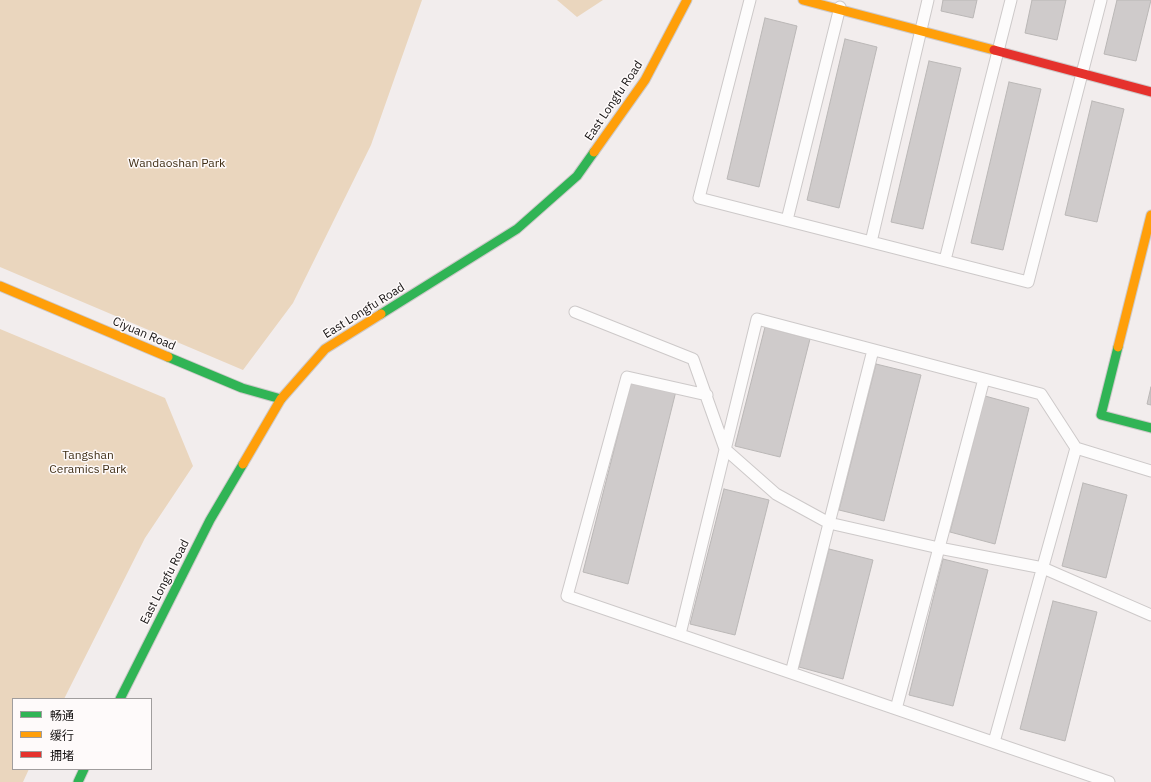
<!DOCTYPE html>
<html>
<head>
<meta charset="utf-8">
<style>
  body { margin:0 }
  #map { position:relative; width:1151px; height:782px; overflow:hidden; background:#f2eded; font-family:"IBM Plex Sans","Noto Sans SC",sans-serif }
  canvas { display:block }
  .legend { position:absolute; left:12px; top:698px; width:140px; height:72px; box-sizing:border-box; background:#fefafa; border:1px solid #a09d9d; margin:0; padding:5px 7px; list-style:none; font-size:12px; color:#141111 }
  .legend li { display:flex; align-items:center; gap:8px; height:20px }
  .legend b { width:20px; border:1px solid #a09d9d }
</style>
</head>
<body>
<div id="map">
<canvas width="1151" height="782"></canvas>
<ul class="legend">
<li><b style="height:5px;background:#30b455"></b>畅通</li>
<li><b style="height:5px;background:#ff9f0a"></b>缓行</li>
<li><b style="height:5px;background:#e5322d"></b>拥堵</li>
</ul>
</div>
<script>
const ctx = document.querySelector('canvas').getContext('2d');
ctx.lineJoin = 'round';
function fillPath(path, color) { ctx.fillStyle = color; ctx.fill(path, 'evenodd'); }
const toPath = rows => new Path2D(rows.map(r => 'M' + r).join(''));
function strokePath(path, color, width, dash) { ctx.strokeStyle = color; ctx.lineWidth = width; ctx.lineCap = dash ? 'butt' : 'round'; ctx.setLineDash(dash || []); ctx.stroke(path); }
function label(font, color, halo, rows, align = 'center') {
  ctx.font = font + ' "IBM Plex Sans",sans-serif'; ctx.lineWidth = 3; ctx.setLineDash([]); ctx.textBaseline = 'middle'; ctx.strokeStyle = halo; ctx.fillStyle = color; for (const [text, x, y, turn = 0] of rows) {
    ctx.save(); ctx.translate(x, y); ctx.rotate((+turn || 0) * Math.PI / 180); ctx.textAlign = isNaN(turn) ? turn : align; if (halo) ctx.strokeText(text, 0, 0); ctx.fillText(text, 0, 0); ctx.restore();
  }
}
fillPath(toPath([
  [0,0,422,0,371,145,293,303,243,370,0,267],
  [557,0,603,0,577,17],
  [0,329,165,398,193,466,145,538,64,699,13,699,13,769,29,769,23,782,0,782]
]), '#ead6be');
const building = toPath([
  [943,0,977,0,973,18,941,11,943,0],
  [1032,0,1066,0,1057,40,1025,33,1032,0],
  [1117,0,1151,0,1136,61,1104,54,1117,0],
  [765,18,797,26,759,187,727,179,765,18],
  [845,39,877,47,839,208,807,200,845,39],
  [929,61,961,68,923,229,891,222,929,61],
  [1009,82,1041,89,1003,250,971,243,1009,82],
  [1092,101,1124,109,1097,222,1065,215,1092,101],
  [765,327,810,339,780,457,735,446,765,327],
  [876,364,921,375,884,521,839,510,876,364],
  [633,375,677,387,628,584,583,572,633,375],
  [1151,387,1151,405,1147,404,1151,387],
  [985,396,1029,408,995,544,950,532,985,396],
  [1083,483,1127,495,1106,578,1062,566,1083,483],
  [724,489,769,500,735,635,690,624,724,489],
  [829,549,873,560,843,679,799,667,829,549],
  [943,559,988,570,953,706,909,695,943,559],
  [1053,601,1097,612,1065,741,1020,729,1053,601]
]);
fillPath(building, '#cfcbcb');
strokePath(building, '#bab7b6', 1);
const lane = toPath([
  [750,0,699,198,1028,282,1101,0],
  [787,220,840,7],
  [871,242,928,0],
  [945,260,1011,0],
  [575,312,693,359,725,449,776,494,829,523,939,548,1043,568,1151,615],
  [707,395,627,377,567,596,1109,782],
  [680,634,757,319,1041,394,1076,448,1151,471],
  [791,673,873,350],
  [896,709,984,379],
  [994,742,1076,448]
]);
const fast = toPath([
  [381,314,517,229,577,176,594,152],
  [1118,347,1101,415,1151,428],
  [168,357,242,388,281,399],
  [120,699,210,520,243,464],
  [78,782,84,769]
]);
const slow = toPath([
  [803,0,994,50],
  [594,152,645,80,687,0],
  [0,286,168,357],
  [1118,347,1151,215],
  [243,464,281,399,325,349,381,314]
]);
const jam = toPath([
  [994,50,1151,92]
]);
strokePath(lane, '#cdc9c9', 13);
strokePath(fast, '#cdc9c9', 11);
strokePath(slow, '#cdc9c9', 11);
strokePath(jam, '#cdc9c9', 11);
strokePath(lane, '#fdfcfc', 11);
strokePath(fast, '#30b455', 9);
strokePath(slow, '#ff9f0a', 9);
strokePath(jam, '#e5322d', 9);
label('12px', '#141111', '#fefafa', [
  ["East Longfu Road",614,101,-56],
  ["East Longfu Road",364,311,-32],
  ["Ciyuan Road",144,334,23],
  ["East Longfu Road",165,582,-63]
]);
label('12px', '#3f2e15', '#fefafa', [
  ["Wandaoshan Park",177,164],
  ["Tangshan",88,456],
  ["Ceramics Park",88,470]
]);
</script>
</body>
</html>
